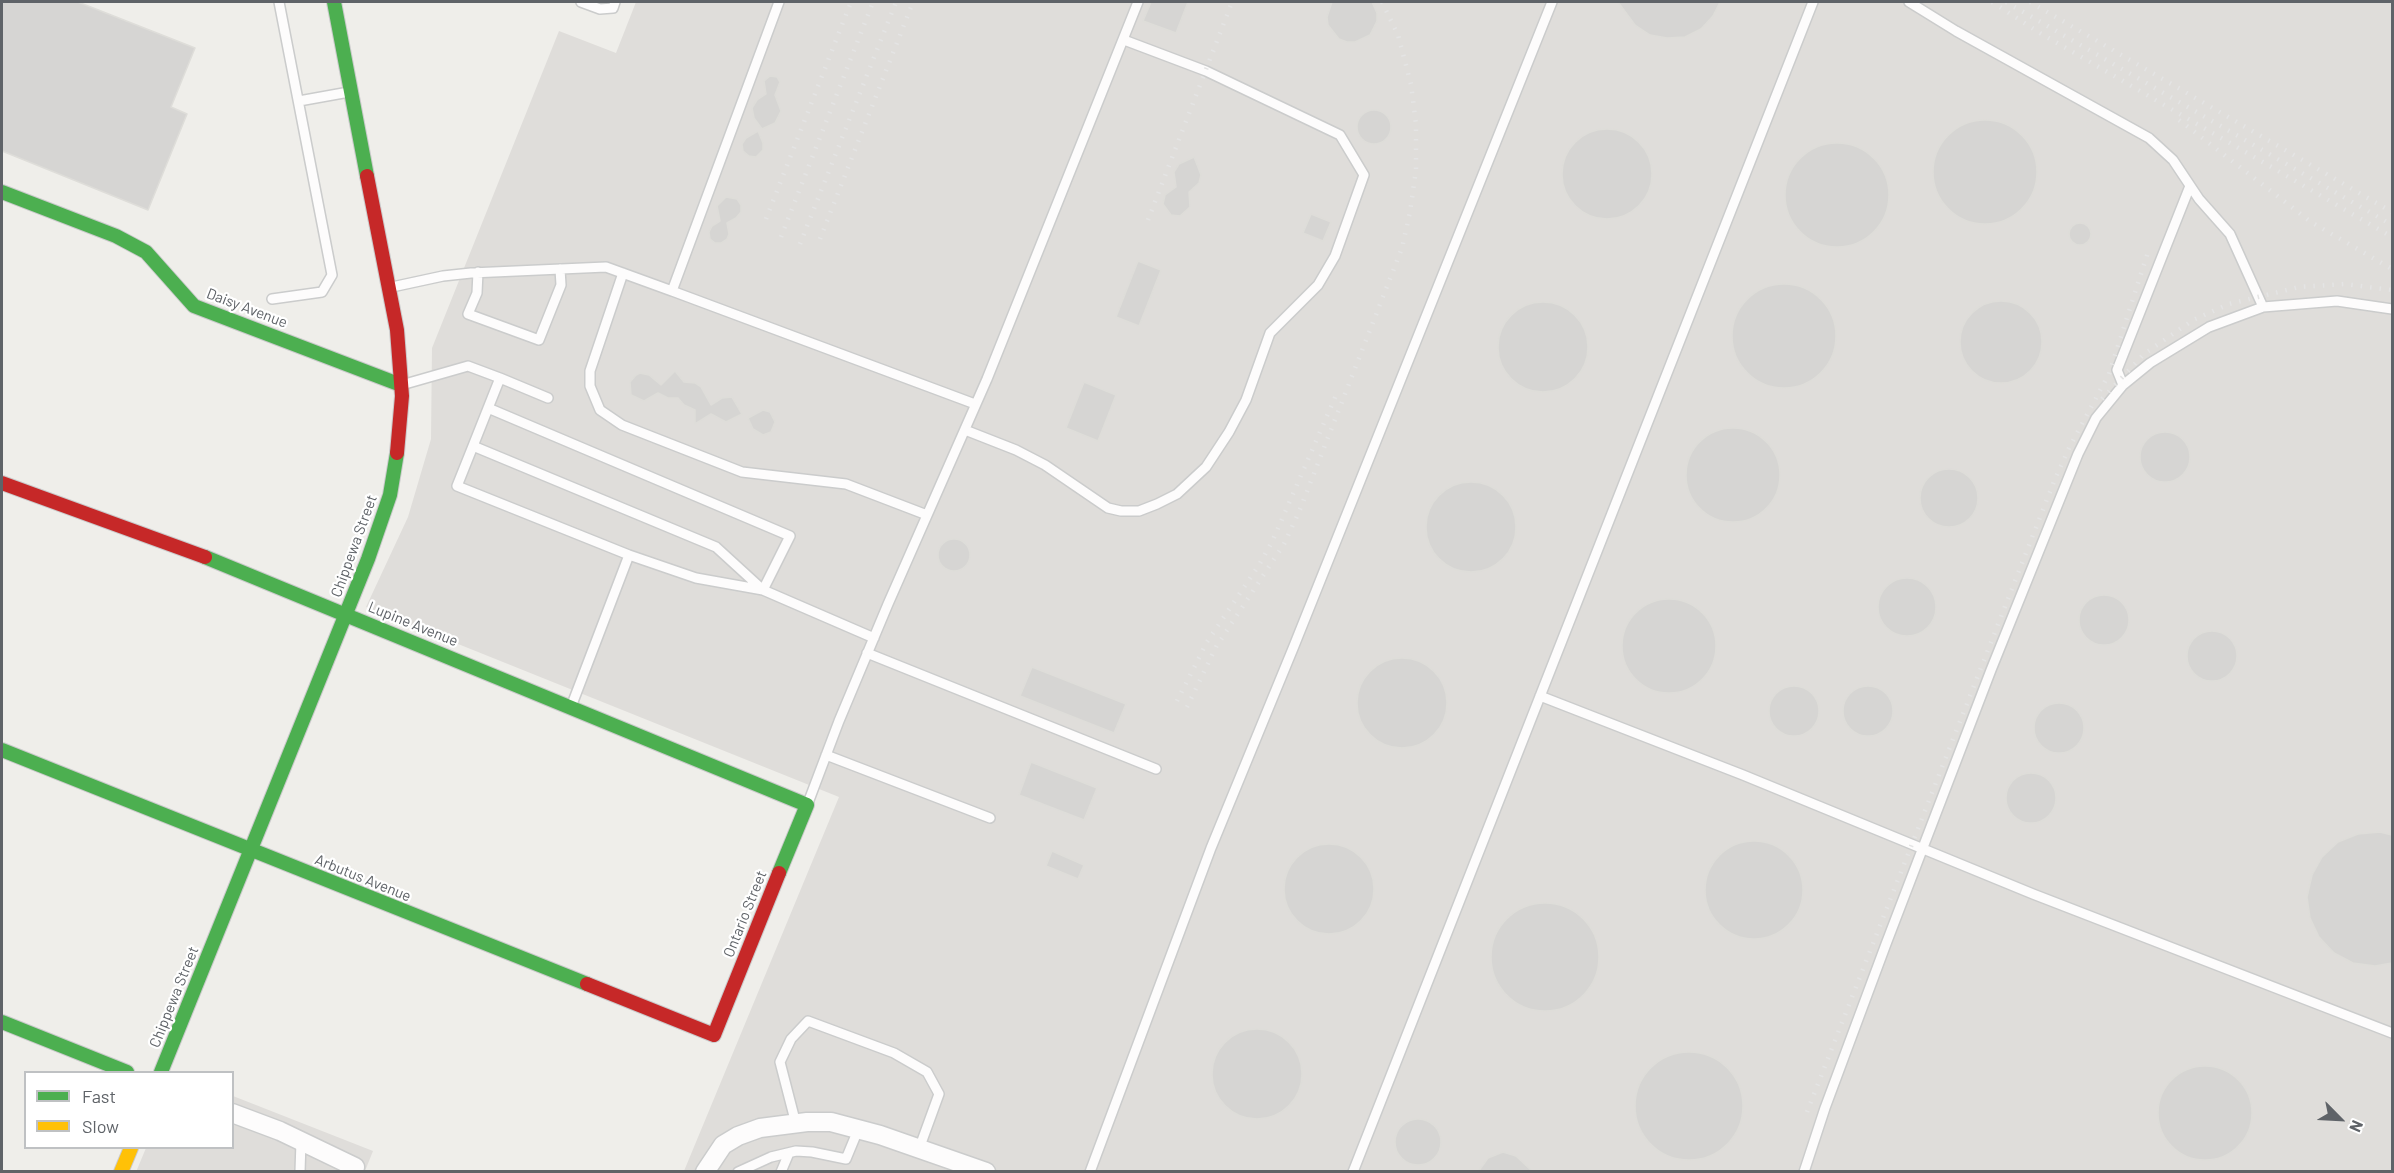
<!DOCTYPE html>
<html>
<head>
<meta charset="utf-8">
<style>
  body { margin:0 }
  #map { position:relative; width:2394px; height:1173px; overflow:hidden; background:#efeeea; font-family:Barlow,sans-serif }
  canvas { display:block }
  .frame { position:absolute; inset:0; border:3px solid #5f6368; pointer-events:none }
  .legend { position:absolute; left:24px; top:1071px; width:210px; height:78px; box-sizing:border-box; background:#fff; border:2px solid #bfc1c3; margin:0; padding:8px 10px; list-style:none; font-size:18px; color:#5f6368 }
  .legend li { display:flex; align-items:center; gap:12px; height:30px }
  .legend b { width:30px; border:2px solid #bfc1c3 }
  .north { position:absolute; left:2310px; top:1089px; width:60px; height:60px; -webkit-text-stroke:4px #fff; paint-order:stroke; rotate:114deg; font-size:16px; font-weight:700; line-height:24px; text-align:center; color:#5f6368 }
  .north::after { content:''; display:block; margin:auto; width:21px; height:27px; background:#5f6368; clip-path:polygon(50% 0,100% 100%,50% 72%,0 100%) }
</style>
</head>
<body>
<div id="map">
<canvas width="2394" height="1173"></canvas>
<div class="frame"></div>
<ul class="legend">
<li><b style="height:8px;background:#4caf50"></b>Fast</li>
<li><b style="height:8px;background:#ffc107"></b>Slow</li>
</ul>
<div class="north">N</div>
</div>
<script>
const ctx = document.querySelector('canvas').getContext('2d');
ctx.lineJoin = 'round';
function fillPath(path, color) { ctx.fillStyle = color; ctx.fill(path, 'evenodd'); }
const toPath = rows => new Path2D(rows.map(r => 'M' + r).join(''));
function strokePath(path, color, width, dash) { ctx.strokeStyle = color; ctx.lineWidth = width; ctx.lineCap = dash ? 'butt' : 'round'; ctx.setLineDash(dash || []); ctx.stroke(path); }
function label(font, color, halo, rows, align = 'center') {
  ctx.font = font + ' Barlow,sans-serif'; ctx.lineWidth = 4.5; ctx.setLineDash([]); ctx.textBaseline = 'middle'; ctx.strokeStyle = halo; ctx.fillStyle = color; for (const [text, x, y, turn = 0] of rows) {
    ctx.save(); ctx.translate(x, y); ctx.rotate((+turn || 0) * Math.PI / 180); ctx.textAlign = isNaN(turn) ? turn : align; if (halo) ctx.strokeText(text, 0, 0); ctx.fillText(text, 0, 0); ctx.restore();
  }
}
fillPath(toPath([
  [636,2,2392,2,2392,1171,684,1171,839,797,366,607,408,517,431,439,432,348,559,31,616,53],
  [233,1096,373,1151,365,1171,136,1172,146,1148,232,1148]
]), '#dfddda');
const building = toPath([
  [2,2,78,2,195,48,171,107,187,114,148,210,2,151,2,2],
  [1151,2,1188,2,1176,33,1143,21,1151,2],
  [1332,2,1372,2,1377,13,1377,21,1370,35,1355,42,1347,42,1339,39,1328,25,1327,17,1332,2],
  [1618,2,1720,2,1713,16,1701,29,1685,37,1667,38,1650,35,1635,25,1618,2],
  [770,76,777,77,780,82,775,95,781,111,775,123,762,129,754,118,752,108,757,100,766,94,764,81,770,76],
  '1357 127a17 17 0 1 1 34 0a17 17 0 1 1-34 0Z',
  '1933 172a52 52 0 1 1 104 0a52 52 0 1 1-104 0Z',
  '1562 174a45 45 0 1 1 90 0a45 45 0 1 1-90 0Z',
  [758,131,763,143,763,150,756,157,749,156,743,151,742,144,746,138,758,131],
  '1785 195a52 52 0 1 1 104 0a52 52 0 1 1-104 0Z',
  [1194,157,1201,175,1199,183,1189,192,1190,207,1180,216,1171,215,1163,204,1165,195,1176,187,1174,172,1179,164,1194,157],
  [726,197,737,199,741,205,741,212,736,218,727,223,729,234,727,239,721,243,715,243,710,239,709,232,712,226,720,221,717,206,726,197],
  [1311,214,1331,222,1323,241,1303,233,1311,214],
  '2069 234a11 11 0 1 1 22 0a11 11 0 1 1-22 0Z',
  [1138,261,1161,270,1139,326,1116,317,1138,261],
  '1732 336a52 52 0 1 1 104 0a52 52 0 1 1-104 0Z',
  '1960 342a41 41 0 1 1 82 0a41 41 0 1 1-82 0Z',
  '1498 347a45 45 0 1 1 90 0a45 45 0 1 1-90 0Z',
  [675,371,684,382,695,383,701,387,711,405,722,398,732,397,742,414,726,422,711,414,695,424,695,410,684,405,678,398,668,398,658,393,644,401,631,395,630,382,636,375,640,373,649,375,661,385,675,371],
  [1084,382,1116,395,1098,441,1066,428,1084,382],
  [763,410,770,412,775,422,771,432,763,435,753,429,748,418,763,410],
  '1686 475a47 47 0 1 1 94 0a47 47 0 1 1-94 0Z',
  '2140 457a25 25 0 1 1 50 0a25 25 0 1 1-50 0Z',
  '1920 498a29 29 0 1 1 58 0a29 29 0 1 1-58 0Z',
  '1426 527a45 45 0 1 1 90 0a45 45 0 1 1-90 0Z',
  '938 555a16 16 0 1 1 32 0a16 16 0 1 1-32 0Z',
  '1878 607a29 29 0 1 1 58 0a29 29 0 1 1-58 0Z',
  '2079 620a25 25 0 1 1 50 0a25 25 0 1 1-50 0Z',
  '1622 646a47 47 0 1 1 94 0a47 47 0 1 1-94 0Z',
  '2187 656a25 25 0 1 1 50 0a25 25 0 1 1-50 0Z',
  '1357 703a45 45 0 1 1 90 0a45 45 0 1 1-90 0Z',
  [1032,667,1126,704,1114,733,1020,696,1032,667],
  '1843 711a25 25 0 1 1 50 0a25 25 0 1 1-50 0Z',
  '1769 711a25 25 0 1 1 50 0a25 25 0 1 1-50 0Z',
  '2034 728a25 25 0 1 1 50 0a25 25 0 1 1-50 0Z',
  [1031,762,1097,788,1084,820,1019,795,1031,762],
  '2006 798a25 25 0 1 1 50 0a25 25 0 1 1-50 0Z',
  [2380,832,2392,835,2392,963,2375,966,2353,963,2334,953,2319,937,2310,918,2307,897,2312,875,2322,857,2338,842,2358,834,2380,832],
  '1705 890a49 49 0 1 1 98 0a49 49 0 1 1-98 0Z',
  '1284 889a45 45 0 1 1 90 0a45 45 0 1 1-90 0Z',
  [1052,851,1084,865,1078,879,1046,866,1052,851],
  '1491 957a54 54 0 1 1 108 0a54 54 0 1 1-108 0Z',
  '1212 1074a45 45 0 1 1 90 0a45 45 0 1 1-90 0Z',
  '1635 1106a54 54 0 1 1 108 0a54 54 0 1 1-108 0Z',
  '2158 1113a47 47 0 1 1 94 0a47 47 0 1 1-94 0Z',
  '1395 1142a23 23 0 1 1 46 0a23 23 0 1 1-46 0Z',
  [1503,1152,1516,1156,1533,1172,1478,1172,1488,1158,1503,1152]
]);
fillPath(building, '#d6d5d3');
strokePath(building, '#deddd9', 1.5);
const lane = toPath([
  [581,2,600,9,613,8,615,2],
  [779,2,672,291,975,404],
  [1909,2,1956,31,2149,138,2173,160,2199,199,2230,234,2263,307],
  [299,101,349,92],
  [478,272,477,293,468,314,539,340,561,285,560,269],
  [623,273,590,371,590,386,600,410,622,425,742,472,846,484,927,515],
  [392,287,443,276,471,273,606,267,672,291],
  [272,299,322,292,332,275,279,2],
  [405,384,468,366,500,378],
  [2123,385,2150,363,2209,327,2263,307,2337,301,2392,309],
  [488,408,790,536,763,590],
  [965,430,1016,450,1045,465,1108,508,1121,511,1139,511,1157,504,1177,494,1206,467,1229,432,1246,400,1270,333,1318,285,1335,256,1364,175,1340,135,1206,71,1124,40],
  [473,446,500,378,548,398],
  [763,590,716,547,473,446,457,486,629,555,696,578,763,590,874,638],
  [867,653,1156,769],
  [1540,696,1743,775,2033,894,2392,1033],
  [571,707,629,555],
  [826,755,990,818],
  [808,803,839,721,888,604,987,379,1138,2],
  [796,1124,780,1062,791,1039,808,1021,894,1053,927,1072,939,1094,919,1149],
  [300,1172,301,1141],
  [738,1172,771,1157,796,1151,812,1152,846,1159,858,1130],
  [781,1172,789,1153],
  [1090,1172,1211,848,1294,646,1552,2],
  [1353,1172,1813,2],
  [1804,1172,1825,1108,1886,944,1991,670,2078,454,2096,418,2123,385,2117,370,2190,186]
]);
const street = toPath([
  [232,1113,280,1131,355,1167],
  [705,1172,723,1145,738,1136,760,1128,807,1122,831,1122,880,1135,986,1172]
]);
const fast = toPath([
  [334,2,367,176],
  [2,192,116,236,146,252,194,306,401,385],
  [205,557,807,805,779,873],
  [2,750,587,984],
  [2,1022,127,1072],
  [161,1072,368,559,390,495,397,453]
]);
const slow = toPath([
  [121,1172,131,1148]
]);
const jam = toPath([
  [367,176,397,330,402,396,397,453],
  [2,483,205,557],
  [587,984,714,1035,779,873]
]);
strokePath(lane, '#cbcccc', 12);
strokePath(street, '#cbcccc', 21);
strokePath(fast, '#cacacb', 16);
strokePath(slow, '#cacacb', 16);
strokePath(jam, '#cacacb', 16);
strokePath(lane, '#fdfcfc', 9);
strokePath(street, '#fdfcfc', 18);
strokePath(fast, '#4caf50', 14);
strokePath(slow, '#ffc107', 14);
strokePath(jam, '#c62828', 14);
strokePath(toPath([
  [1992,2,2040,33,2392,237],
  [2006,2,2392,225],
  [2030,2,2392,212],
  [2179,120,2311,222,2392,269],
  [766,219,851,2],
  [1148,220,1232,2],
  [781,237,873,2],
  [820,239,913,2],
  [800,244,896,2],
  [2102,399,2144,354,2193,320,2229,304,2299,287,2344,284,2392,290],
  [1177,701,1207,642,1259,565,1272,542,1337,393],
  [1187,707,1216,647,1284,544,1299,512,1402,248,1410,212,1416,170,1416,124,1411,84,1398,35,1382,2],
  [1807,1112,2055,479,2070,446,2109,374,2148,252]
]), '#e4e4e4', 4.5, [1.5, 8]);
label('15px', '#5f6368', '#fff', [
  ["Daisy Avenue",247,308,21],
  ["Chippewa Street",354,546,-70],
  ["Lupine Avenue",413,624,22],
  ["Arbutus Avenue",363,878,22],
  ["Ontario Street",745,914,-68],
  ["Chippewa Street",174,997,-68]
]);
</script>
</body>
</html>
